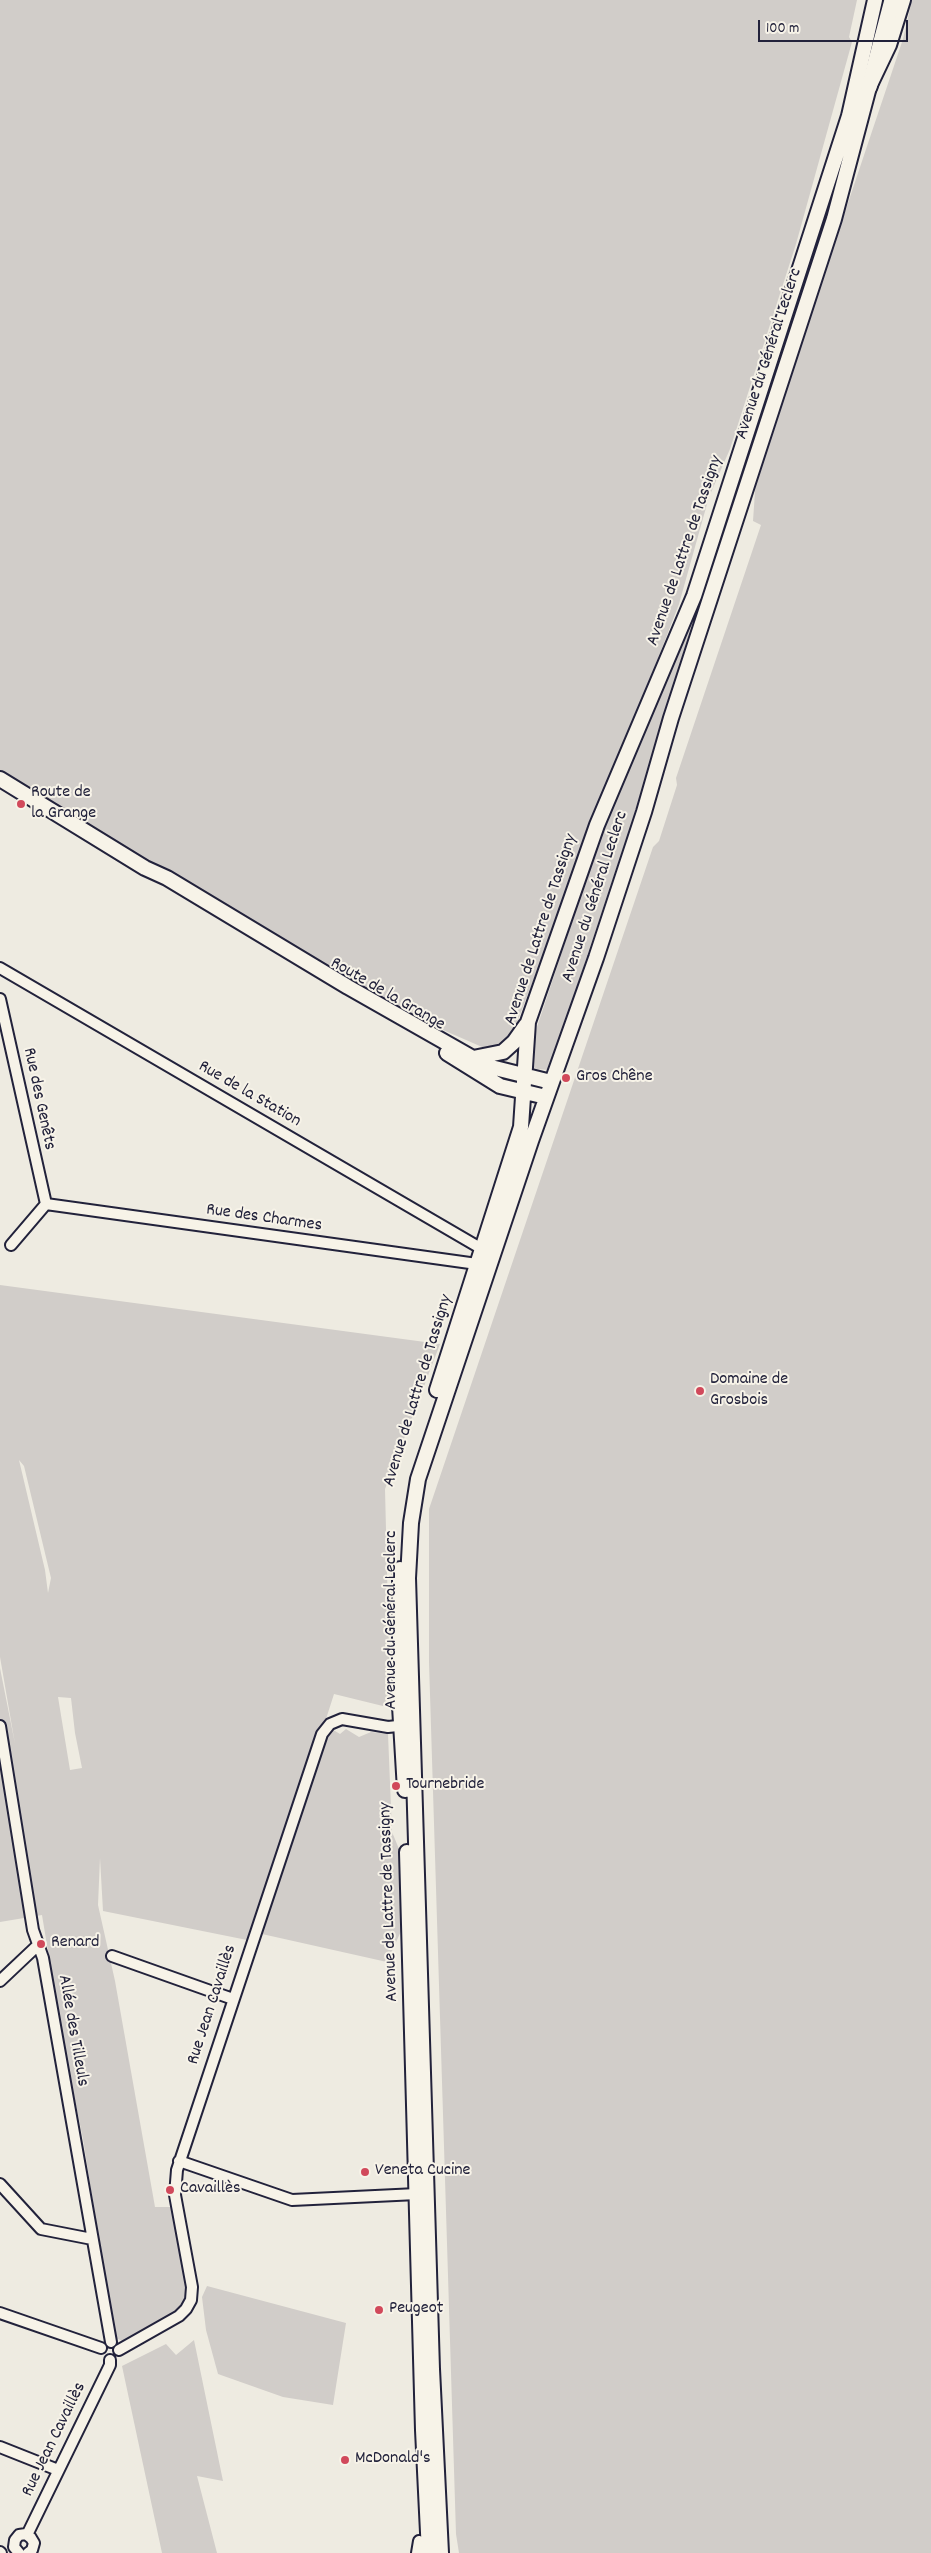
<!DOCTYPE html>
<html>
<head>
<meta charset="utf-8">
<style>
  body { margin:0 }
  #map { position:relative; width:931px; height:2553px; overflow:hidden; background:#eeebe1; font-family:Dekko,sans-serif }
  canvas { display:block }
  .scale { position:absolute; left:758px; top:20px; width:150px; height:22px; box-sizing:border-box; border:2px solid #22223b; border-top:0; padding-left:6px; font-size:15px; line-height:18px; white-space:nowrap; color:#22223b; -webkit-text-stroke:4px #f7f3e8; paint-order:stroke }
</style>
</head>
<body>
<div id="map">
<canvas width="931" height="2553"></canvas>
<div class="scale">100 m</div>
</div>
<script>
const ctx = document.querySelector('canvas').getContext('2d');
ctx.lineJoin = 'round';
function fillPath(path, color) { ctx.fillStyle = color; ctx.fill(path, 'evenodd'); }
const toPath = rows => new Path2D(rows.map(r => 'M' + r).join(''));
function strokePath(path, color, width, dash) { ctx.strokeStyle = color; ctx.lineWidth = width; ctx.lineCap = dash ? 'butt' : 'round'; ctx.setLineDash(dash || []); ctx.stroke(path); }
function label(font, color, halo, rows, align = 'center') {
  ctx.font = font + ' Dekko,sans-serif'; ctx.lineWidth = 4; ctx.setLineDash([]); ctx.textBaseline = 'middle'; ctx.strokeStyle = halo; ctx.fillStyle = color; for (const [text, x, y, turn = 0] of rows) {
    ctx.save(); ctx.translate(x, y); ctx.rotate((+turn || 0) * Math.PI / 180); ctx.textAlign = isNaN(turn) ? turn : align; if (halo) ctx.strokeText(text, 0, 0); ctx.fillText(text, 0, 0); ctx.restore();
  }
}
fillPath(toPath([
  [0,0,857,0,849,37,852,42,796,244,730,449,709,497,679,604,516,1025,503,1045,489,1050,411,1016,0,776],
  [912,0,931,0,931,2553,459,2553,456,2534,429,1662,429,1509,653,847,659,841,677,785,676,778,761,525,753,521,756,477,903,39],
  [707,580,711,585,549,1070,537,1069,531,1066,533,1039,610,808,637,752],
  [0,1285,440,1344,385,1489,390,1693,387,1707,334,1694,326,1719,330,1728,340,1734,346,1729,359,1737,371,1732,388,1734,392,1832,399,1849,402,1929,387,1962,262,1934,252,1941,103,1911,100,1858,98,1905,115,1981,155,2207,172,2207,187,2277,187,2294,184,2306,174,2314,124,2342,116,2338,108,2299,83,2139,64,2048,42,1915,0,1922,0,1668,15,1744,0,1657],
  [19,1460,24,1466,51,1578,48,1593,45,1570],
  [58,1697,71,1698,75,1733,82,1768,70,1770],
  [207,2286,346,2323,333,2405,283,2397,218,2374,206,2330,202,2297],
  [194,2340,223,2481,197,2476,217,2553,162,2553,122,2366,166,2344,176,2355]
]), '#d1cdc9');
const minor = toPath([
  [0,968,482,1249],
  [0,999,46,1204],
  [46,1204,477,1264],
  [11,1245,46,1204],
  [0,1726,33,1930,43,1958,111,2342],
  [112,1956,233,1999],
  [0,1981,37,1946],
  [179,2161,292,2200,417,2194],
  [0,2184,41,2229,92,2239],
  [0,2313,101,2348],
  [119,2350,179,2316,186,2309,191,2300,192,2287,175,2195,177,2170,322,1734,330,1724,342,1719,388,1727,407,1725],
  [0,2447,58,2470],
  [27,2535,110,2365,110,2360],
  [0,2552,1,2553],
  [19,2553,14,2547,15,2540,19,2535,26,2534,31,2538,34,2543,32,2550,28,2553],
  [417,2553,419,2541]
]);
const major = toPath([
  [0,779,145,868,167,878,348,987,487,1066,551,1082],
  [447,1053,500,1086,546,1097],
  [473,1058,503,1052,514,1042,526,1025],
  [437,1390,521,1127,528,1022,597,825,694,596,849,116,875,0],
  [400,1569,400,1706,405,1790],
  [407,1852,423,2430,429,2553],
  [441,2553,432,2369,408,1578,411,1523,418,1479,531,1141,596,958,644,812,671,718,834,219,869,87,889,45,903,0]
]);
const highway = toPath([
  [869,87,892,0]
]);
strokePath(minor, '#22223b', 14);
strokePath(major, '#22223b', 18);
strokePath(highway, '#22223b', 19);
strokePath(minor, '#f7f3e8', 10);
strokePath(major, '#f7f3e8', 14);
strokePath(highway, '#f7f3e8', 15);
for (const [x, y, r, color] of [
  [21,804,5,"#d1495b"],
  [566,1078,5,"#d1495b"],
  [700,1391,5,"#d1495b"],
  [396,1786,5,"#d1495b"],
  [41,1944,5,"#d1495b"],
  [365,2172,5,"#d1495b"],
  [170,2190,5,"#d1495b"],
  [379,2310,5,"#d1495b"],
  [345,2460,5,"#d1495b"]
]) { const dot = new Path2D(); dot.arc(x, y, r, 0, 2 * Math.PI); ctx.fillStyle = color; ctx.fill(dot); strokePath(dot, '#f7f3e8', 2); }
label('18px', '#22223b', '#f7f3e8', [
  ["Avenue du Général Leclerc",770,354,-72],
  ["Avenue de Lattre de Tassigny",686,551,-71],
  ["Avenue du Général Leclerc",596,897,-72],
  ["Avenue de Lattre de Tassigny",542,930,-72],
  ["Route de la Grange",387,995,30],
  ["Rue de la Station",249,1095,30],
  ["Rue des Genêts",38,1099,78],
  ["Rue des Charmes",264,1219,8],
  ["Avenue de Lattre de Tassigny",419,1391,-73],
  ["Avenue du Général Leclerc",393,1620,-90],
  ["Avenue de Lattre de Tassigny",390,1902,-92],
  ["Rue Jean Cavaillès",213,2005,-72],
  ["Allée des Tilleuls",72,2031,80],
  ["Rue Jean Cavaillès",55,2440,-64]
]);
label('18px', '#22223b', '#f7f3e8', [
  ["Route de",31,794],
  ["la Grange",31,815],
  ["Gros Chêne",576,1078],
  ["Domaine de",710,1381],
  ["Grosbois",710,1402],
  ["Tournebride",406,1786],
  ["Renard",51,1944],
  ["Veneta Cucine",375,2172],
  ["Cavaillès",180,2190],
  ["Peugeot",389,2310],
  ["McDonald's",355,2460]
], 'left');
</script>
</body>
</html>
